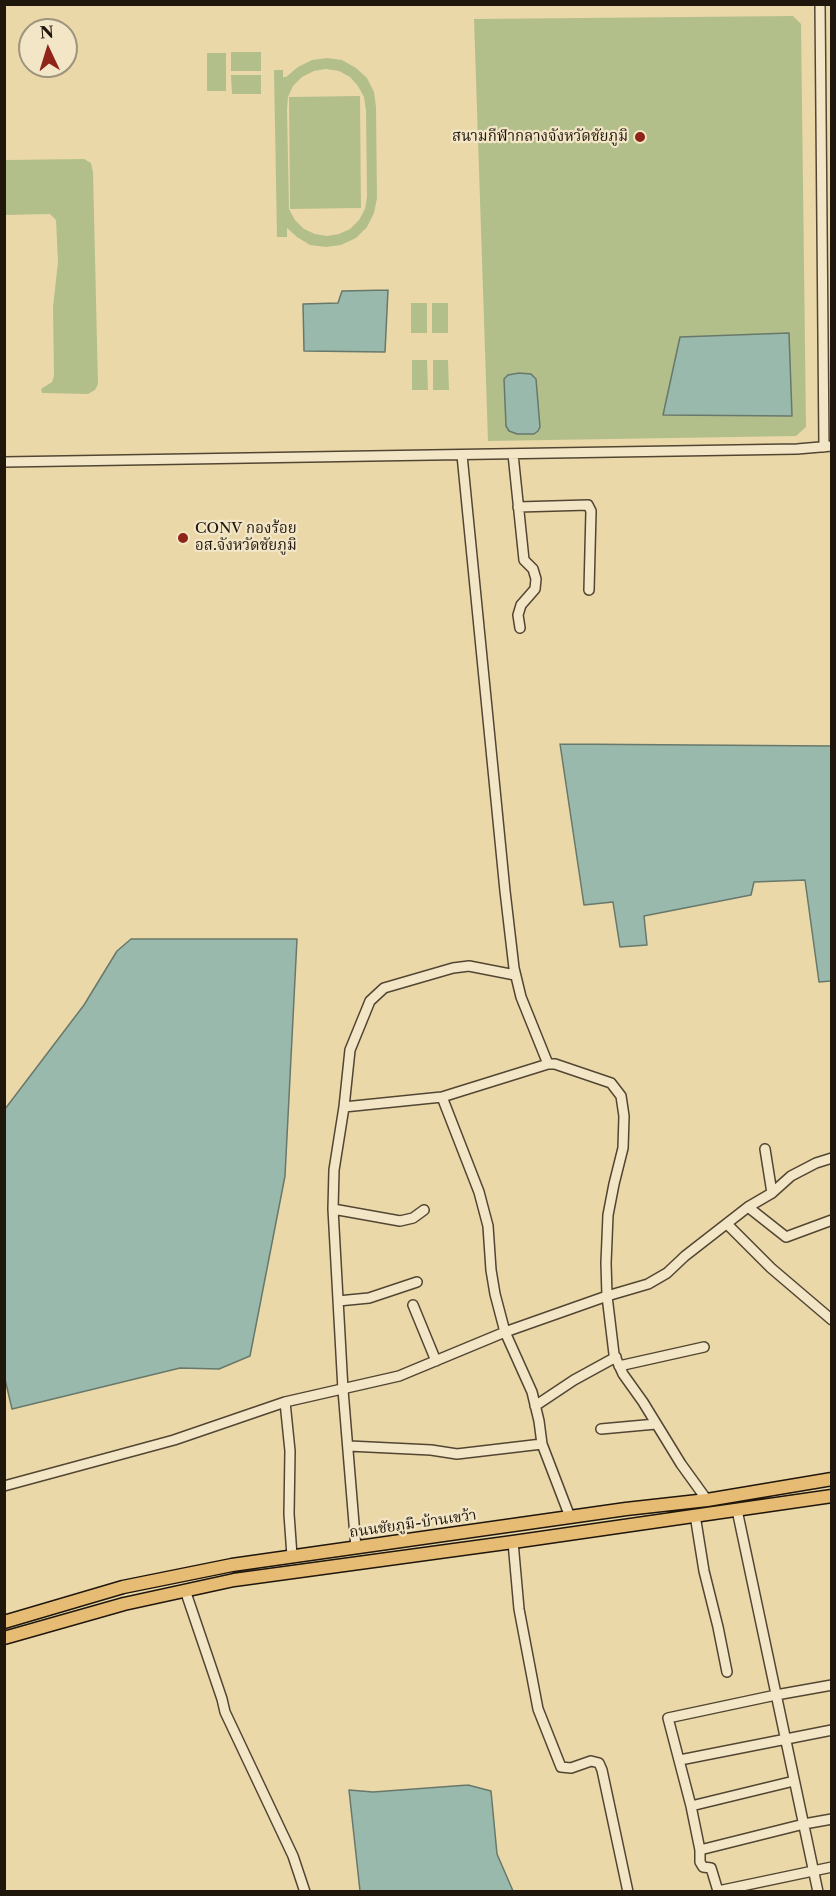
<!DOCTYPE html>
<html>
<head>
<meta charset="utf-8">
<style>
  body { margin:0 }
  #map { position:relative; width:836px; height:1896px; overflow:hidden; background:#ebd8a9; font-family:"Libre Caslon Text",serif }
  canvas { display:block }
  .frame { position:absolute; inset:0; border:6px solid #1f160c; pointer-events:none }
  .north { position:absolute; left:18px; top:18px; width:60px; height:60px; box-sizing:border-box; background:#f2e6c7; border:2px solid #9e937c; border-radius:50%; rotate:356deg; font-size:16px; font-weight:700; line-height:24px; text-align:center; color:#1f160c }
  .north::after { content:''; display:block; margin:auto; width:21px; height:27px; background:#8f2418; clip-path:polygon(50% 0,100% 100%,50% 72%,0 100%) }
</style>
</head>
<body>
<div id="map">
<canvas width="836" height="1896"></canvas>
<div class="frame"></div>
<div class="north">N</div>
</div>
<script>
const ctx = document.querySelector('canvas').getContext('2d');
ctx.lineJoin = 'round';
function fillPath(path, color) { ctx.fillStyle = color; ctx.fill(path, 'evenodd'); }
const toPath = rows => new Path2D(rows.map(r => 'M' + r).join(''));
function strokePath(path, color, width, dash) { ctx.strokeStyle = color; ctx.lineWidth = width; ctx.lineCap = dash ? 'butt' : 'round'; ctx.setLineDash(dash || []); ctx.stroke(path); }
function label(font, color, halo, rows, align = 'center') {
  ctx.font = font + ' "Libre Caslon Text","Noto Serif Thai",serif'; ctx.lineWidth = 4.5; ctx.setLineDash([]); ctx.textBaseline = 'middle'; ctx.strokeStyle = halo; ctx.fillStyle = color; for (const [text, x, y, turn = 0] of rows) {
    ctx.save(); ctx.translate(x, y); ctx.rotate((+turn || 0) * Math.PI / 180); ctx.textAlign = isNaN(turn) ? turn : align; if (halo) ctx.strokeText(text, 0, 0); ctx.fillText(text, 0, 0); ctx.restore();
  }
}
fillPath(toPath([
  [793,16,801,24,806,427,796,436,488,441,474,19],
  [231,52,261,52,261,71,231,71],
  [207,53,226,53,226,91,207,91],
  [327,58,342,60,356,68,367,78,374,92,376,107,377,198,374,213,367,227,356,238,341,245,326,247,310,245,297,237,287,228,287,237,277,237,274,70,283,70,283,77,286,77,298,67,312,60],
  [326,69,339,71,350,77,358,86,364,97,366,110,367,197,365,209,359,220,350,229,339,234,327,236,315,234,304,229,295,220,289,209,287,109,288,97,293,86,302,77,314,71],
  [231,75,261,75,261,94,232,94],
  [360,96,361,208,290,209,289,97],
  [84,159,91,163,93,172,98,384,95,390,88,394,42,393,41,389,52,382,54,376,53,307,58,262,56,220,50,214,5,215,5,160],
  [411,303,427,303,427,333,411,333],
  [432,303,448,303,448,333,432,333],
  [412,360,427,360,428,390,412,390],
  [433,360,448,360,449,390,433,390]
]), '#b3bf8b');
const water = toPath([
  [388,290,385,352,304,351,303,304,338,303,342,291,388,290],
  [789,333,792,416,663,415,680,337,789,333],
  [519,373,531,374,536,379,540,427,538,431,534,434,517,434,509,431,506,426,504,379,508,375,519,373],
  [560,744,831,746,831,981,819,982,805,880,754,882,751,895,644,916,647,945,620,947,613,902,584,905,560,744],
  [131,939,297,939,285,1176,250,1356,219,1369,180,1368,12,1409,4,1375,5,1109,84,1005,117,951,131,939],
  [468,1785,491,1791,497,1854,513,1891,360,1891,349,1790,373,1792,468,1785]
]);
fillPath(water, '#98b9ab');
strokePath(water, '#68786b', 1.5);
const minor = toPath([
  [820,4,824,447],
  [513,454,524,560,533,569,536,579,535,589,521,605,518,615,520,628],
  [462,455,505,891,514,968,521,997,548,1064],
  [4,462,797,449,832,446],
  [518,507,588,505,591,511,589,590],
  [442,1097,479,1192,488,1226,491,1270,495,1294,505,1332,532,1392,539,1421,542,1444,570,1517],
  [344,1107,442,1097,548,1064,555,1064,611,1083,621,1096,624,1116,623,1148,614,1184,608,1215,606,1263,607,1296,614,1354,623,1374,643,1402,681,1464,707,1500],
  [765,1149,772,1193],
  [748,1207,786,1237,832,1220],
  [333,1209,400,1221,413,1218,424,1210],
  [727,1224,771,1268,832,1320],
  [338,1301,369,1298,417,1282],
  [413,1305,436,1361],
  [619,1366,704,1347],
  [285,1402,290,1451,289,1514,292,1556],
  [535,1406,574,1380,616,1357],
  [601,1429,656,1424],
  [349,1446,431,1450,457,1454,542,1444],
  [4,1486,174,1440,285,1402,399,1376,505,1332,607,1296,648,1284,667,1273,685,1256,748,1207,772,1193,791,1176,816,1163,832,1158],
  [737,1510,818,1892],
  [695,1515,704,1571,718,1627,727,1672],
  [513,1542,519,1609,538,1709,561,1767,571,1768,591,1761,599,1763,602,1770,628,1892],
  [356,1548,343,1390,333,1209,334,1170,344,1107,350,1050,370,1001,384,988,453,968,469,966,515,975],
  [185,1590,222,1699,225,1712,293,1856,305,1892],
  [832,1685,776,1695,668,1718,691,1806,700,1850,700,1862,703,1867,711,1868,718,1891,832,1867],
  [680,1760,832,1730],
  [691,1806,794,1781],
  [700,1850,804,1824,832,1819]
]);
const major = toPath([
  [4,1622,123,1587,232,1565,626,1509,707,1500,832,1479],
  [4,1638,124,1604,234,1580,513,1542,832,1496]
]);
strokePath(minor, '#524633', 12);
strokePath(major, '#1f160c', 15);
strokePath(minor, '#f2e6c7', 9);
strokePath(major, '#e6bc74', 12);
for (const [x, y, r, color] of [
  [640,137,6,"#8f2418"],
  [183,538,6,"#8f2418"]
]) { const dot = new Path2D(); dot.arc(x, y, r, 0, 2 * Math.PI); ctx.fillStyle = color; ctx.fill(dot); strokePath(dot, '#f2e6c7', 2); }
label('15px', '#1f160c', '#f2e6c7', [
  ["สนามกีฬากลางจังหวัดชัยภูมิ",628,137],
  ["CONV กองร้อย",195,529,"left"],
  ["อส.จังหวัดชัยภูมิ",195,546,"left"]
], 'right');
label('15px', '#1f160c', '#f2e6c7', [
  ["ถนนชัยภูมิ-บ้านเขว้า",413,1524,-8]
]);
</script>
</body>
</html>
